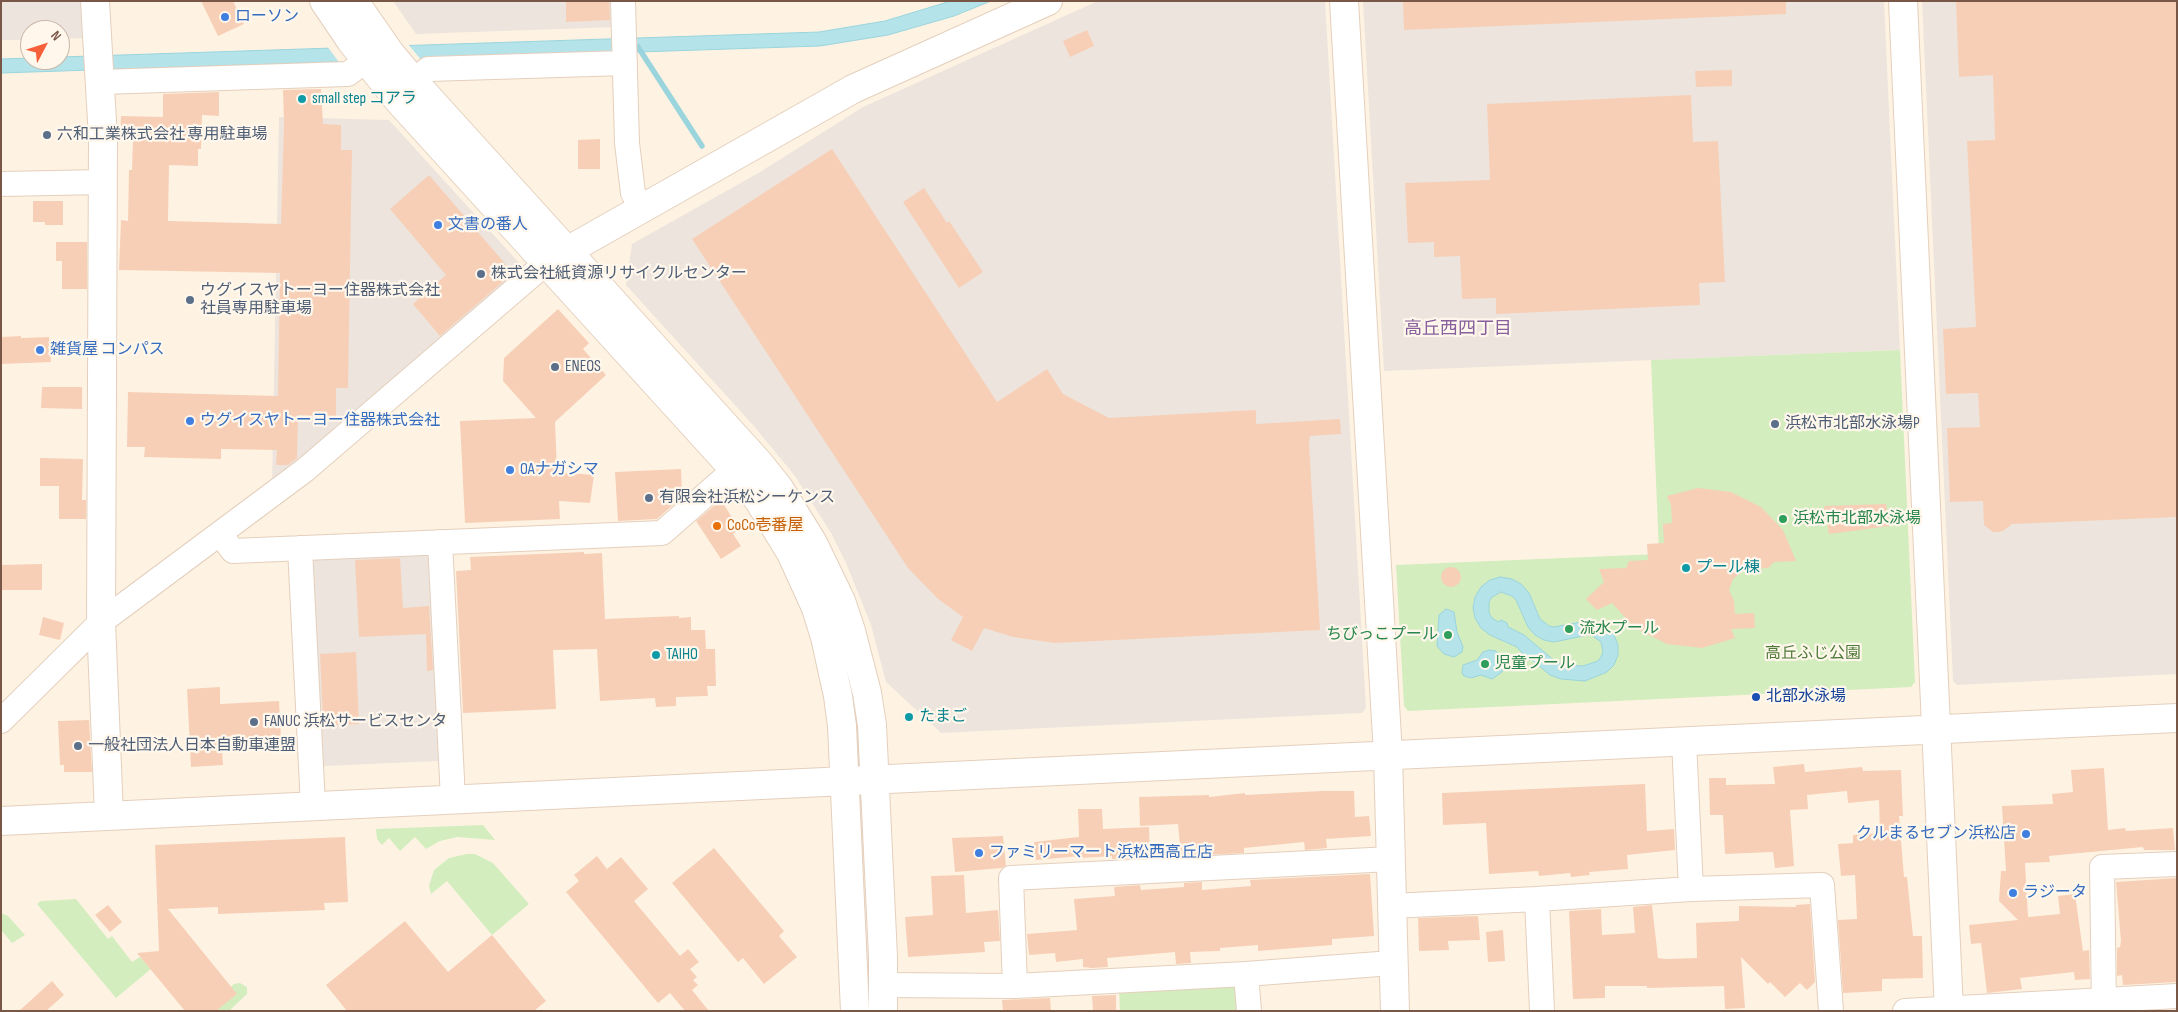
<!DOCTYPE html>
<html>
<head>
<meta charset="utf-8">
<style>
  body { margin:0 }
  #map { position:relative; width:2178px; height:1012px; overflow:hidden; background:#fef3e2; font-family:"Sofia Sans Condensed",sans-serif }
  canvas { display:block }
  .frame { position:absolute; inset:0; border:2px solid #795746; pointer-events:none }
  .north { position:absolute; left:20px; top:20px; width:50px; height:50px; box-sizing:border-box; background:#fff7eb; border:1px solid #c9b7a9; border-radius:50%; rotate:50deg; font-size:14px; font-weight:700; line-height:20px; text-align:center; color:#795746 }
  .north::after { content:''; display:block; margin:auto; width:18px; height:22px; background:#f5603b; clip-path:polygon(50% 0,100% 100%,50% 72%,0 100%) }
</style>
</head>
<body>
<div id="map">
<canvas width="2178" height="1012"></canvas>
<div class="frame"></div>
<div class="north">N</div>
</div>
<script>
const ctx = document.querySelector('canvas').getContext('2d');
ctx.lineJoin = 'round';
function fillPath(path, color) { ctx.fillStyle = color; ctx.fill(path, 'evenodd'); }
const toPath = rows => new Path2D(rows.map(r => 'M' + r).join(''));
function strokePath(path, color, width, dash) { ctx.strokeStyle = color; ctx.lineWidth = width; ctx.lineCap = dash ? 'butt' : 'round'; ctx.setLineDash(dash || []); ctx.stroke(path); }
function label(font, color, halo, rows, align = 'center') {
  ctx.font = font + ' "Sofia Sans Condensed","Noto Sans JP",sans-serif'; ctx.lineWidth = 4.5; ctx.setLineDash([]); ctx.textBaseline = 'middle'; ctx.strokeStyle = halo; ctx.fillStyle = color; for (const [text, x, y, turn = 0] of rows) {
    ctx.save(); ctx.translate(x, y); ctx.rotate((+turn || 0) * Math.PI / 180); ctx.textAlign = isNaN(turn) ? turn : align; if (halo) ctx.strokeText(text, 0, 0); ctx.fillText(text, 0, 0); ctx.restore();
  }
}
fillPath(toPath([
  [1,1,85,1,87,38,60,39,60,30,30,30,30,40,1,40],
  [393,1,616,1,617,27,416,34],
  [1098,1,1325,1,1366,708,1362,713,941,733,886,682,871,625,846,563,831,533,795,476,753,425,626,285,632,244,760,172,863,107],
  [1363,1,1884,1,1900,350,1384,371],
  [1922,1,2177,1,2177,674,1957,685,1953,681],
  [279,117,389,120,521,265,521,273,272,484],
  [426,552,432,557,442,756,438,761,324,766,319,762,310,563,315,557]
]), '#ede5dd');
fillPath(toPath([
  [1900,350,1915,682,1911,687,1408,711,1404,706,1396,565,1659,554,1651,360],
  [483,825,495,840,457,837,440,841,426,849,415,837,400,851,389,838,382,845,377,839,376,829],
  [467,854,475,854,493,863,529,904,492,935,447,881,431,894,429,886,434,870,449,858],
  [76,899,108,939,112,936,132,962,140,957,151,969,116,998,37,904,41,901],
  [1,913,8,916,25,935,12,943,1,930],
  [1241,979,1243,1011,1120,1011,1119,986],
  [240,983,247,987,247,994,229,1011,202,1011,234,984]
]), '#d3edbf');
const water = toPath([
  [951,1,991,1,954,16,888,35,820,46,1,73,1,59,30,58,30,60,60,60,60,57,819,32,885,21,951,1],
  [1500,577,1512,579,1521,584,1529,593,1540,619,1549,626,1554,627,1587,621,1598,622,1607,627,1614,635,1618,645,1618,655,1614,665,1607,672,1585,681,1561,679,1550,675,1532,660,1528,660,1517,647,1490,635,1481,628,1475,618,1473,608,1475,597,1481,587,1490,580,1500,577],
  [1501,592,1512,596,1516,600,1528,627,1535,635,1544,640,1554,642,1588,635,1593,636,1601,642,1603,652,1601,657,1598,661,1583,666,1565,665,1556,662,1524,635,1508,627,1507,623,1501,620,1498,622,1492,618,1489,613,1489,602,1492,597,1501,592],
  [1446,609,1454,612,1457,632,1463,647,1462,652,1454,657,1444,654,1437,646,1439,615,1446,609],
  [1489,650,1496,651,1504,660,1502,672,1492,679,1481,675,1471,678,1464,676,1462,673,1463,665,1477,660,1483,652,1489,650]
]);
fillPath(water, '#b5e3ea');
strokePath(water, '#9ad4dd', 1);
fillPath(toPath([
  [407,43,423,62,341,65,327,46]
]), '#fef3e2');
strokePath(toPath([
  [638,47,702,146]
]), '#9ad4dd', 5.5);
fillPath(toPath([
  [201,1,233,1,244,24,218,36],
  [566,1,609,1,610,20,566,22],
  [1403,1,1786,1,1786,14,1404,30],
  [1956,1,2177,1,2177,517,2012,524,2003,531,1998,532,1993,532,1984,525,1983,501,1950,502,1947,428,1980,427,1978,393,1946,394,1943,329,1976,327,1967,141,1995,140,1993,75,1959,77],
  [1087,30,1094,46,1070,57,1063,41],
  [1732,70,1732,86,1696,87,1695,71],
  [321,89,323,124,341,125,341,150,352,150,348,388,336,388,336,417,298,415,297,458,288,465,276,465,277,450,221,449,221,459,144,457,145,447,127,447,128,392,278,396,280,273,119,270,121,220,128,221,129,170,132,170,133,140,120,139,121,116,163,117,163,94,219,92,219,116,202,115,201,149,198,149,198,166,169,165,168,221,281,224,284,123,283,90],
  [1691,95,1693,142,1718,141,1725,282,1699,283,1700,305,1496,314,1496,298,1462,299,1460,256,1434,257,1434,242,1408,243,1405,183,1490,180,1487,104],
  [600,139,600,169,578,169,578,140],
  [832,149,997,402,1047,369,1063,394,1109,418,1256,410,1256,424,1340,419,1341,434,1310,436,1309,444,1320,630,1055,643,1013,637,984,628,972,651,951,640,963,617,938,599,908,568,692,239],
  [429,175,513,273,440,336,413,304,446,275,390,209],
  [924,188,947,223,949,221,983,272,959,288,903,202],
  [33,201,63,201,63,225,45,225,45,222,33,222],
  [56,242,87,242,87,289,62,289,62,261,56,261],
  [558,309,589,343,583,349,606,375,555,422,557,472,594,475,590,503,559,501,560,519,465,523,460,421,536,418,503,381,504,358],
  [21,336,21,338,49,337,51,362,1,364,1,337],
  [42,387,82,387,82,409,41,408],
  [40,458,83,459,82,500,86,500,86,519,59,519,59,486,40,486],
  [681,469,682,497,657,519,618,521,615,472],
  [1698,488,1731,492,1761,507,1783,530,1796,561,1774,562,1768,568,1746,569,1733,579,1729,590,1734,601,1735,614,1754,613,1755,628,1731,629,1735,638,1702,648,1667,644,1635,628,1612,603,1597,610,1586,599,1604,582,1599,569,1626,568,1629,561,1648,560,1647,544,1664,543,1663,524,1672,523,1671,505,1667,496],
  [721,500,733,519,731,521,737,531,733,534,741,546,721,559,696,521],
  [1886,504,1890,526,1829,534,1824,506],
  [584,552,584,554,602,553,605,619,679,616,679,618,691,617,691,630,705,630,706,649,715,649,716,686,707,686,708,696,676,697,676,706,656,707,655,698,600,701,597,649,553,650,556,709,463,713,456,571,471,570,470,557],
  [400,558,403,608,429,606,433,670,427,671,426,634,359,637,355,560],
  [42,564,42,590,1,590,1,565],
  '1441 577a10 10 0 1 1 20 0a10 10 0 1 1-20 0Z',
  [43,617,64,623,60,640,39,635],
  [356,652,359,724,336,725,335,718,323,719,320,654],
  [220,687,220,704,279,701,281,739,245,741,245,748,222,749,223,765,191,767,187,689],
  [89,720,92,772,64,772,64,765,60,765,58,721],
  [1804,764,1805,772,1862,767,1863,771,1901,770,1903,816,1899,816,1904,877,1907,877,1913,936,1922,936,1923,978,1882,979,1882,991,1843,993,1838,920,1857,919,1855,875,1841,876,1838,844,1853,843,1853,835,1880,833,1879,800,1848,803,1847,791,1807,795,1808,809,1790,810,1794,866,1775,868,1773,852,1725,854,1723,815,1710,815,1709,778,1726,778,1726,785,1775,784,1773,767],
  [2104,768,2108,830,2125,828,2126,831,2173,828,2175,850,2144,850,2143,847,2049,856,2050,862,2025,863,2028,917,2060,914,2058,896,2075,894,2083,951,2089,950,2090,979,2075,980,2074,972,2020,978,2022,989,1987,993,1981,943,1971,944,1969,925,2018,920,1999,901,2001,871,2006,871,2002,806,2053,804,2052,794,2073,792,2071,770],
  [1645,784,1647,831,1674,829,1675,850,1627,855,1628,869,1589,872,1590,875,1571,877,1570,873,1539,876,1538,871,1489,874,1486,823,1443,825,1442,793],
  [1322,791,1354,791,1355,817,1369,816,1371,836,1326,839,1327,848,1305,850,1304,842,1244,848,1244,853,1181,856,1178,824,1140,826,1139,797,1209,795,1209,797,1245,793,1245,795],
  [1078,809,1102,809,1103,829,1149,827,1150,857,1112,859,1112,856,1080,858,1080,856,1036,860,1034,842,1079,837],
  [1003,836,1006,866,1002,868,955,872,952,838],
  [345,837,348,902,324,903,325,910,218,914,218,907,168,909,237,994,216,1011,185,1011,137,953,159,951,155,845],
  [714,848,784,931,779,936,797,957,764,984,743,958,738,962,672,883],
  [597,856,607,869,621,857,648,889,634,901,680,956,688,949,699,962,690,969,697,977,693,980,698,985,692,990,709,1011,685,1011,670,993,658,1003,566,892,579,881,574,875],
  [1370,874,1374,936,1332,939,1332,945,1258,951,1258,945,1220,948,1220,951,1190,952,1191,963,1176,964,1175,952,1107,958,1108,967,1092,968,1083,967,1083,959,1056,962,1055,953,1029,955,1027,934,1077,930,1074,899,1115,896,1114,887,1140,885,1141,890,1184,887,1184,883,1202,882,1202,890,1251,886,1250,880],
  [964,875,966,913,998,910,1000,941,984,942,985,952,908,957,905,917,933,915,931,876],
  [2177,878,2177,982,2123,985,2122,975,2117,976,2117,948,2120,947,2121,941,2116,882],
  [1810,904,1815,982,1807,990,1800,983,1785,997,1770,982,1768,984,1741,957,1745,1008,1725,1009,1724,986,1647,988,1647,986,1605,986,1605,998,1573,999,1569,911,1601,909,1602,935,1635,933,1633,907,1652,905,1658,958,1665,959,1697,958,1696,923,1739,921,1739,906,1796,907,1796,905],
  [108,905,122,922,110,932,95,915],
  [1478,916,1480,940,1448,941,1449,950,1419,951,1418,918],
  [405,921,448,972,492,935,546,1001,534,1011,347,1011,326,985],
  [1503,930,1505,961,1488,962,1486,932],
  [52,981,64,995,46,1011,19,1011],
  [1116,995,1116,1011,1093,1011,1092,996],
  [1050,998,1051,1011,1003,1011,1002,1000]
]), '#f7cfb7');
const minor = toPath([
  [623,1,627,143,633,193,642,209],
  [413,81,428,69,625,63],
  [101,82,348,74,365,61],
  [1,184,103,182],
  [220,534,233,551,662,533,734,470],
  [440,542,453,799],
  [300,548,313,806],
  [1,721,101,622,305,470,546,263],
  [1684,741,1691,889],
  [1537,899,1691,889,1822,885,1831,1011],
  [1391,906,1537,899,1542,1011],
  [1246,974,1249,1011],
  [883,985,1015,986,1246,974,1392,963],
  [1015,986,1011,878,1391,859],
  [1905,1011,2177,996],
  [2104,1011,2102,867,2177,864]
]);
const tertiary = toPath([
  [95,1,103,138,101,622,109,815],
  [324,1,351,41,398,100,741,477,759,501,791,553,816,608,825,637,838,696,842,726,855,1011],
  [354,1,390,53,416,84,759,463,779,488,813,543,841,601,851,631,867,693,872,725,883,957,883,1011],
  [1344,1,1388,755,1395,1011],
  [1903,1,1949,1011],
  [553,259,853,89,1048,1],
  [1,821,2177,718]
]);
strokePath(minor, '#e4cfbd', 26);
strokePath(tertiary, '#e4cfbd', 30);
strokePath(minor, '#fff', 24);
strokePath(tertiary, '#fff', 28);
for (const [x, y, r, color] of [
  [225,17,5,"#3f7fe0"],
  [302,99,5,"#0f9aa8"],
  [47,135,5,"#5c6f8a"],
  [438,225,5,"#3f7fe0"],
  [481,274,5,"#5c6f8a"],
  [190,300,5,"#5c6f8a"],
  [40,350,5,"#3f7fe0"],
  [555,367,5,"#5c6f8a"],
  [190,421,5,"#3f7fe0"],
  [1775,424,5,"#5c6f8a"],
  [510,470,5,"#3f7fe0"],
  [649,498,5,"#5c6f8a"],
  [1783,519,5,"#2e9e5b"],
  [717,526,5,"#e8710a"],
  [1686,568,5,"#0f9aa8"],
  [1569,629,5,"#2e9e5b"],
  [1448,635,5,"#2e9e5b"],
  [656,655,5,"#0f9aa8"],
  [1485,664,5,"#2e9e5b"],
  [1756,697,5,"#1a4fb4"],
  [909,717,5,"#0f9aa8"],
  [254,722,5,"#5c6f8a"],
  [78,746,5,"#5c6f8a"],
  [2026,834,5,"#3f7fe0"],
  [979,853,5,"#3f7fe0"],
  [2013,893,5,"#3f7fe0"]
]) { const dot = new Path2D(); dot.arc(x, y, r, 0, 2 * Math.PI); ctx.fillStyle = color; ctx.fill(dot); strokePath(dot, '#fff7eb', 2); }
label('16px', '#366cbe', '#fff7eb', [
  ["ローソン",235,17],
  ["文書の番人",448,225],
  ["雑貨屋 コンパス",50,350],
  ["ウグイスヤトーヨー住器株式会社",200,421],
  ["OAナガシマ",520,470],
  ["クルまるセブン浜松店",2016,834,"right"],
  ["ファミリーマート浜松西高丘店",989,853],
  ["ラジータ",2023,893]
], 'left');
label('16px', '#0d838f', '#fff7eb', [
  ["small step コアラ",312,99],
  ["プール棟",1696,568],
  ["TAIHO",666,655],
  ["たまご",919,717]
], 'left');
label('16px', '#4e5e75', '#fff7eb', [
  ["六和工業株式会社 専用駐車場",57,135],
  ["株式会社紙資源リサイクルセンター",491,274],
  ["ウグイスヤトーヨー住器株式会社",200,291],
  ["社員専用駐車場",200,309],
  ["ENEOS",565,367],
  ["浜松市北部水泳場P",1785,424],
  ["有限会社浜松シーケンス",659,498],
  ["FANUC 浜松サービスセンタ",264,722],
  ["一般社団法人日本自動車連盟",88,746]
], 'left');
label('16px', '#27864d', '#fff7eb', [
  ["浜松市北部水泳場",1793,519],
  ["流水プール",1579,629],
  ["ちびっこプール",1438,635,"right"],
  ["児童プール",1495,664]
], 'left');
label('16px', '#c56008', '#fff7eb', [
  ["CoCo壱番屋",727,526]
], 'left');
label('16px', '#4e7a3a', '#fff7eb', [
  ["高丘ふじ公園",1813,654]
]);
label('16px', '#164399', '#fff7eb', [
  ["北部水泳場",1766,697]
], 'left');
label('18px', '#87609d', '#fff7eb', [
  ["高丘西四丁目",1458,329]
]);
</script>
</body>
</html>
